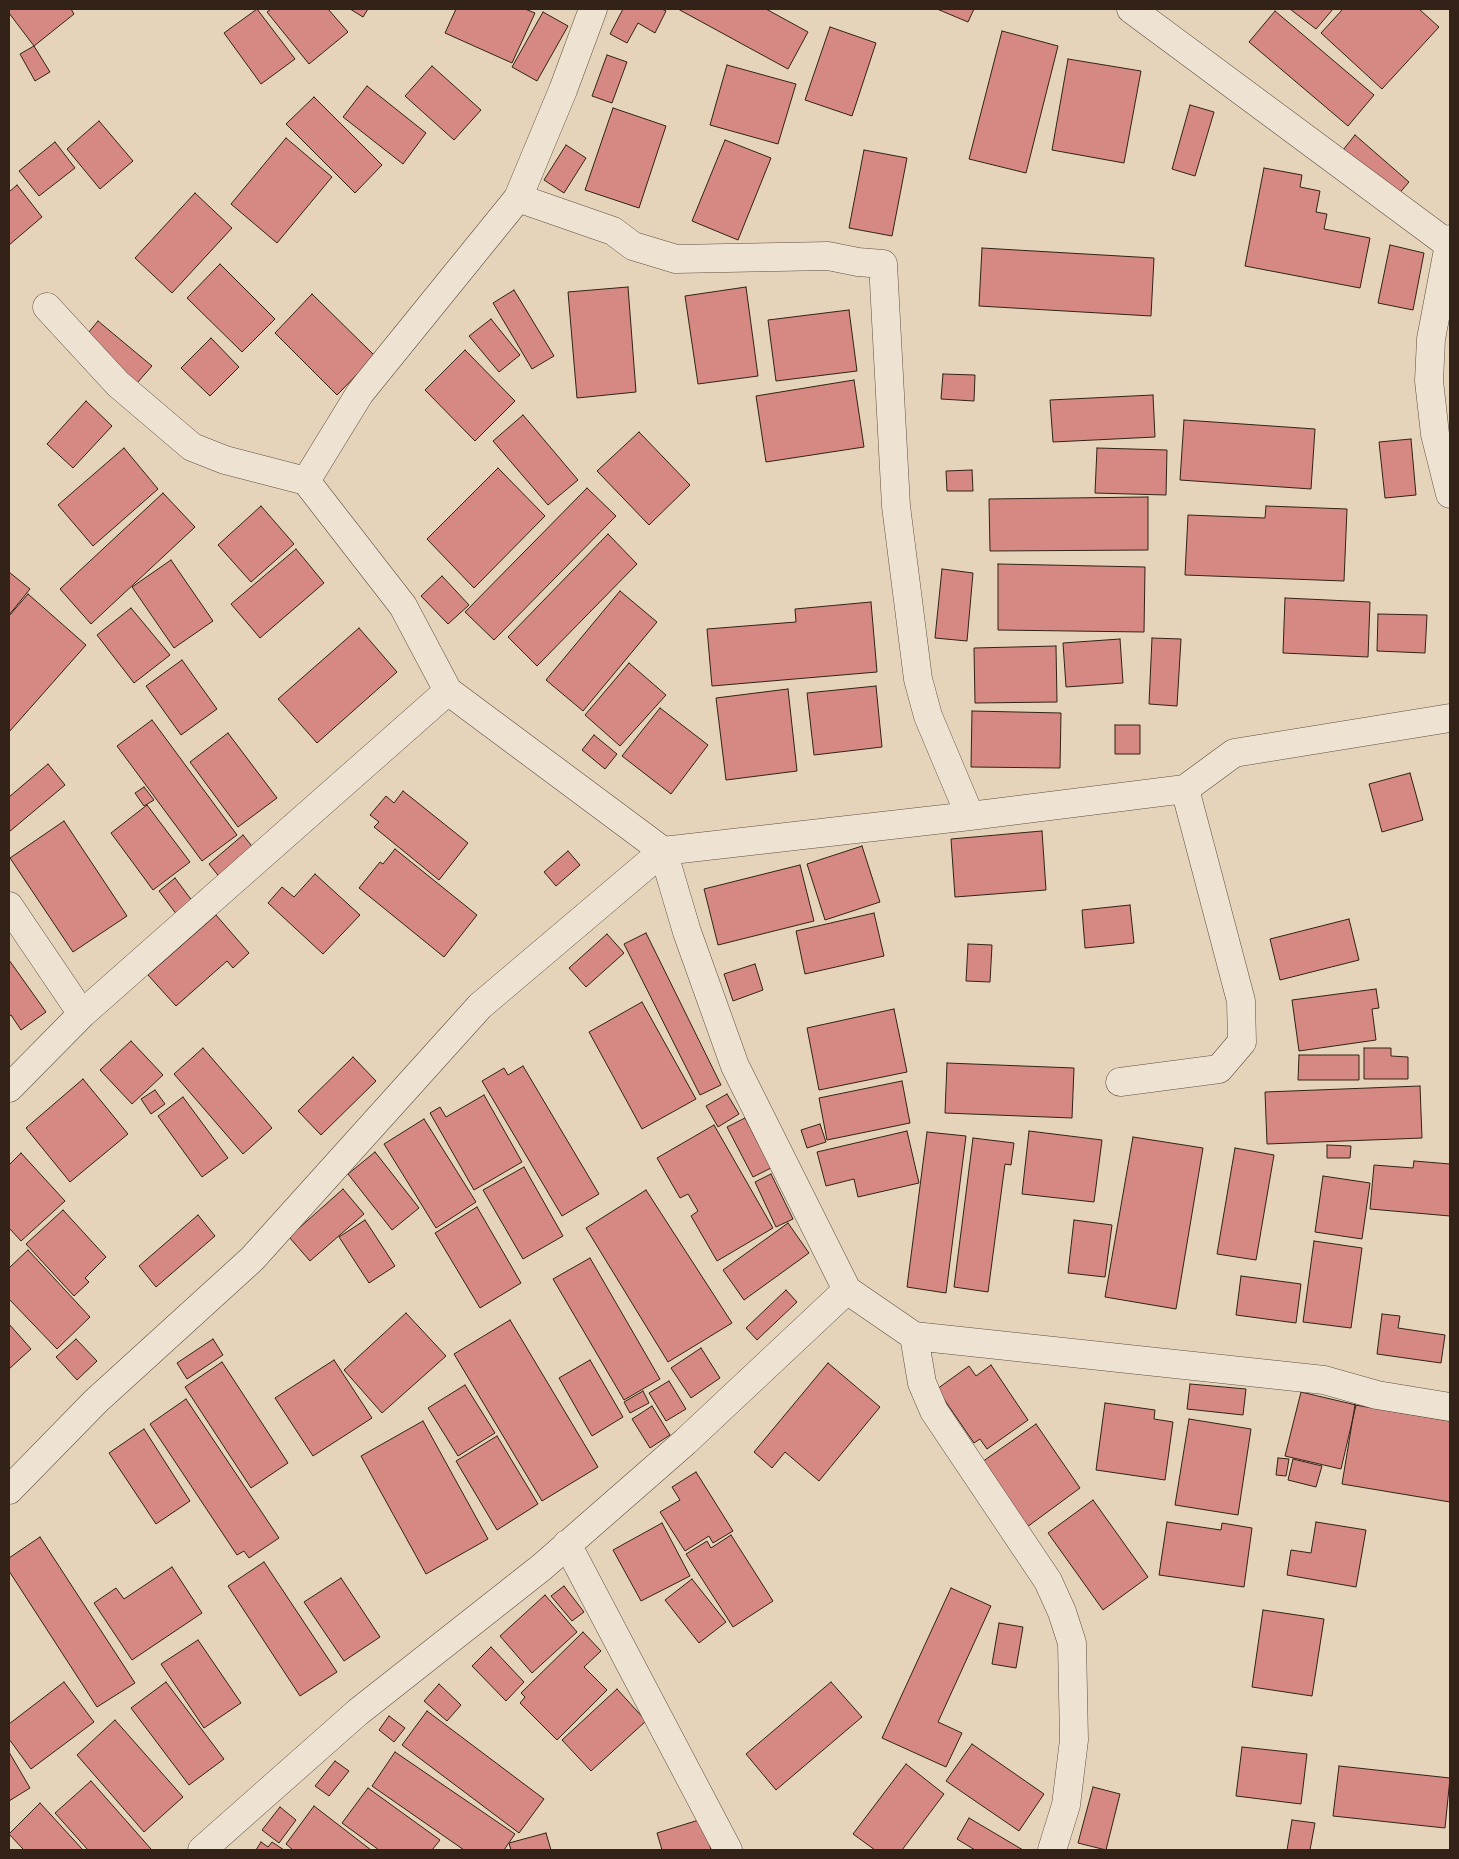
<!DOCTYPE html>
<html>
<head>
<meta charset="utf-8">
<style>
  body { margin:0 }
  #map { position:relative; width:1459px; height:1859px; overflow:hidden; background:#e5d4ba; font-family:Alegreya,serif }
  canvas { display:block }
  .frame { position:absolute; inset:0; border:10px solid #322217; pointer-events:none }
</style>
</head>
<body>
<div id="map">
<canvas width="1459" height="1859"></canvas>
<div class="frame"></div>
</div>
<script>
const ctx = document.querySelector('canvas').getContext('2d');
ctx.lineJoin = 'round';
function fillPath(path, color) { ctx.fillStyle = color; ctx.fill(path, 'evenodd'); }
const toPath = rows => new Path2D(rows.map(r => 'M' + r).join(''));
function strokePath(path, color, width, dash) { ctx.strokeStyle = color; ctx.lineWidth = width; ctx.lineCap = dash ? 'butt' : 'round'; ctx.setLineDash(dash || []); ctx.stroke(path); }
const building = toPath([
  [9,9,71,9,74,14,34,46,9,13,9,9],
  [257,9,295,59,261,84,224,33,257,9],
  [271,9,328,9,348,32,309,64,267,12,271,9],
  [350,9,368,9,363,17,350,9],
  [456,9,525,9,535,13,512,63,445,33,456,9],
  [623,9,662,9,666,11,655,33,638,23,627,43,610,34,623,9],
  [678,9,766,9,808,32,788,69,678,9],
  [937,9,974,9,968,22,937,9],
  [1290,9,1333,9,1316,29,1290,9],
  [1343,9,1419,9,1439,27,1382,89,1321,33,1343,9],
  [1275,11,1374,95,1348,126,1249,42,1275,11],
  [543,12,568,26,537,81,512,67,543,12],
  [830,27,876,43,852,116,805,100,830,27],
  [1002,31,1058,46,1026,173,969,159,1002,31],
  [34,46,50,72,35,81,20,54,34,46],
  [607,55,627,62,612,103,592,96,607,55],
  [1068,59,1141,71,1124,163,1052,150,1068,59],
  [727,65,796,84,778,144,710,125,727,65],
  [432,66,481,110,454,140,405,96,432,66],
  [367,86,426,133,403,164,343,117,367,86],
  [314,97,382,165,355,193,286,124,314,97],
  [1190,105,1214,112,1195,176,1172,169,1190,105],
  [613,108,666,126,639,208,585,190,613,108],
  [99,121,133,161,100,189,67,149,99,121],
  [1355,135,1409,182,1397,196,1343,150,1355,135],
  [286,138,332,177,277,243,231,204,286,138],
  [725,140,771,158,738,240,692,221,725,140],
  [55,142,75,168,39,196,19,171,55,142],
  [566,145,586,158,564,193,544,180,566,145],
  [864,150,907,158,892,236,849,228,864,150],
  [1264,168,1302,175,1300,187,1320,191,1316,212,1327,214,1324,229,1370,238,1360,288,1245,266,1264,168],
  [17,185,42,217,9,245,9,192,17,185],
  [195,193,232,228,172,293,135,258,195,193],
  [1390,245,1424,253,1413,310,1378,303,1390,245],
  [982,248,1154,258,1151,316,979,306,982,248],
  [220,264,275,319,242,352,187,298,220,264],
  [628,287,636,392,577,398,568,292,628,287],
  [746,287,758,376,698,384,685,296,746,287],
  [514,290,554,356,532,369,493,303,514,290],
  [312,294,375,356,337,395,275,333,312,294],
  [849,310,857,371,776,381,768,320,849,310],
  [491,319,520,355,499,372,469,336,491,319],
  [98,321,152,366,137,383,84,338,98,321],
  [211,338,239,367,210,396,181,368,211,338],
  [465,350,515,401,475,441,425,390,465,350],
  [943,374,975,375,974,401,941,399,943,374],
  [854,380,864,447,766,462,756,396,854,380],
  [1153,395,1155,437,1053,442,1050,400,1153,395],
  [86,401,112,426,73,468,47,444,86,401],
  [523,415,578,480,548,505,493,441,523,415],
  [1184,420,1315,429,1311,489,1180,480,1184,420],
  [639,432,690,485,649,525,597,471,639,432],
  [1411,439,1416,495,1385,498,1379,442,1411,439],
  [124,448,158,489,93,546,58,505,124,448],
  [1097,448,1167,450,1166,495,1095,493,1097,448],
  [498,468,545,516,474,588,427,539,498,468],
  [972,470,973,491,947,491,946,471,972,470],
  [587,488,616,516,494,640,465,612,587,488],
  [163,493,195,527,91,624,60,589,163,493],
  [1148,497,1148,550,990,551,989,499,1148,497],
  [261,506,294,544,251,582,218,545,261,506],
  [1266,506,1347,509,1344,581,1185,575,1188,515,1265,518,1266,506],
  [608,534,637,564,537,666,508,637,608,534],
  [296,549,324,583,260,638,231,604,296,549],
  [171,560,213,621,174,648,132,587,171,560],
  [998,564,1145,567,1144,632,998,630,998,564],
  [942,569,973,573,967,641,935,638,942,569],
  [9,572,30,589,9,615,9,572],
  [442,576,469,605,448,624,421,596,442,576],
  [620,591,657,622,583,711,546,680,620,591],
  [28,594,86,645,9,732,9,616,28,594],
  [1285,598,1370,602,1368,657,1283,653,1285,598],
  [871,602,877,672,712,686,707,629,796,622,795,609,871,602],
  [131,608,170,655,134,683,97,635,131,608],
  [1378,614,1427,615,1425,653,1377,651,1378,614],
  [359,628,397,672,317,743,278,699,359,628],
  [1152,638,1181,639,1177,706,1149,704,1152,638],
  [1120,639,1123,683,1066,687,1063,643,1120,639],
  [1056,646,1057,702,975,703,974,648,1056,646],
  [182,660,217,709,181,735,146,686,182,660],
  [629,663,666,695,620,746,585,715,629,663],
  [876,686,882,747,814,755,807,693,876,686],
  [788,689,797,771,726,780,716,698,788,689],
  [660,708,708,745,671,794,622,756,660,708],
  [972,711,1061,713,1060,768,971,767,972,711],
  [152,720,237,835,202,861,117,746,152,720],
  [1115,725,1140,725,1140,754,1115,754,1115,725],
  [228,733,277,798,238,827,190,762,228,733],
  [594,735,617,754,605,769,582,750,594,735],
  [48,764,65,785,9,832,9,797,48,764],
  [1410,773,1423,820,1382,832,1369,784,1410,773],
  [144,787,154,800,144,806,135,793,144,787],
  [403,791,468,843,439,880,374,827,379,822,370,815,386,796,394,803,403,791],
  [147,805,190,862,153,890,111,833,147,805],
  [64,821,127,916,73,952,10,858,64,821],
  [1042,831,1046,890,955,897,951,839,1042,831],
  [243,835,255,850,221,879,209,864,243,835],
  [862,846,880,902,825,920,807,864,862,846],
  [395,849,477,915,444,957,359,888,380,862,383,864,395,849],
  [568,851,580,865,556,886,544,872,568,851],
  [800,865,814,921,718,945,704,889,800,865],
  [315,874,360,915,323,954,268,903,282,887,294,897,315,874],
  [175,878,193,902,177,915,159,891,175,878],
  [1130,905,1134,943,1085,948,1082,910,1130,905],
  [874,913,884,956,805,974,796,931,874,913],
  [216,915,249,953,233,968,227,961,176,1006,148,975,216,915],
  [1349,919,1359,960,1280,980,1270,939,1349,919],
  [646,933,721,1085,700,1095,624,944,646,933],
  [607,934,624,953,586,987,569,968,607,934],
  [968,944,992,945,990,982,966,981,968,944],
  [9,960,46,1012,21,1030,11,1015,9,1016,9,960],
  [755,964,763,990,733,1001,724,974,755,964],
  [1376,989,1379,1008,1372,1009,1376,1040,1299,1051,1292,1000,1376,989],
  [642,1002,696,1099,642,1129,589,1032,642,1002],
  [894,1009,907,1072,819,1090,807,1028,894,1009],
  [131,1041,163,1075,132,1104,100,1070,131,1041],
  [203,1048,272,1128,243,1154,174,1074,203,1048],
  [1364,1048,1391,1048,1391,1056,1408,1057,1408,1079,1364,1079,1364,1048],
  [1299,1055,1359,1055,1359,1080,1298,1080,1299,1055],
  [353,1057,376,1081,321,1135,298,1111,353,1057],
  [947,1063,1074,1068,1072,1118,945,1113,947,1063],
  [523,1066,599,1194,562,1216,482,1081,504,1068,508,1075,523,1066],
  [83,1079,128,1134,70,1182,26,1128,83,1079],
  [902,1081,910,1123,827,1140,819,1098,902,1081],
  [1420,1086,1422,1138,1267,1144,1265,1092,1420,1086],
  [155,1090,165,1104,151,1114,141,1099,155,1090],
  [727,1094,739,1114,718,1127,706,1106,727,1094],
  [484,1095,522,1162,474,1190,430,1113,440,1107,446,1117,484,1095],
  [183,1097,228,1158,202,1177,158,1116,183,1097],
  [745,1118,771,1168,753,1177,727,1127,745,1118],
  [424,1119,476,1202,436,1228,384,1144,424,1119],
  [820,1124,826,1142,807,1148,801,1130,820,1124],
  [714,1125,773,1228,717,1261,691,1216,698,1211,688,1194,680,1198,657,1158,714,1125],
  [907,1131,919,1183,858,1197,854,1179,826,1186,817,1152,907,1131],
  [1029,1131,1102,1140,1094,1202,1022,1194,1029,1131],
  [927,1132,966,1136,946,1293,907,1287,927,1132],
  [1133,1137,1203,1148,1176,1309,1105,1297,1133,1137],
  [973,1138,1014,1143,1011,1165,1005,1164,988,1292,954,1287,973,1138],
  [1327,1145,1351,1146,1350,1158,1327,1158,1327,1145],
  [1235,1148,1274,1155,1256,1260,1217,1254,1235,1148],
  [375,1152,419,1208,392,1230,348,1174,375,1152],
  [21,1153,65,1201,21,1241,9,1228,9,1165,21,1153],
  [1414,1161,1450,1164,1450,1216,1370,1209,1374,1165,1413,1168,1414,1161],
  [524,1167,563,1236,523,1259,483,1190,524,1167],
  [771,1174,793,1219,776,1227,755,1182,771,1174],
  [1323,1176,1370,1183,1362,1239,1315,1232,1323,1176],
  [343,1189,364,1214,310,1261,289,1237,343,1189],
  [646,1190,732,1323,668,1362,586,1228,646,1190],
  [477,1207,521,1283,480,1308,435,1233,477,1207],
  [63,1210,106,1257,85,1278,89,1282,74,1296,26,1244,63,1210],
  [198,1215,215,1236,156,1287,139,1266,198,1215],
  [365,1220,395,1266,369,1283,339,1237,365,1220],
  [1074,1220,1112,1225,1105,1277,1068,1273,1074,1220],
  [788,1223,809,1253,744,1300,723,1270,788,1223],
  [1314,1241,1362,1248,1351,1328,1303,1322,1314,1241],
  [28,1250,90,1317,57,1349,9,1299,9,1268,28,1250],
  [590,1258,660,1379,624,1400,553,1279,590,1258],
  [1241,1276,1301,1284,1296,1323,1236,1315,1241,1276],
  [786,1290,797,1302,757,1340,746,1328,786,1290],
  [406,1313,446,1356,382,1413,344,1370,406,1313],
  [1382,1314,1400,1316,1398,1328,1445,1335,1441,1363,1377,1354,1382,1314],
  [510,1320,598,1467,542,1501,454,1354,510,1320],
  [9,1324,31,1349,9,1369,9,1324],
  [76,1339,97,1361,77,1380,56,1357,76,1339],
  [213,1339,223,1355,187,1379,177,1363,213,1339],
  [701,1348,720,1378,691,1398,671,1368,701,1348],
  [334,1360,372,1418,313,1456,275,1398,334,1360],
  [590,1360,623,1417,592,1436,559,1378,590,1360],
  [222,1362,288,1463,251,1488,185,1387,222,1362],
  [828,1363,880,1407,819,1481,785,1452,772,1468,754,1452,828,1363],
  [991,1365,1028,1420,987,1449,980,1439,974,1443,937,1389,969,1366,976,1376,991,1365],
  [669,1381,686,1409,666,1421,649,1393,669,1381],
  [1190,1384,1246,1389,1243,1415,1187,1409,1190,1384],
  [465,1385,495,1433,458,1456,428,1408,465,1385],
  [643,1391,649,1403,630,1413,624,1402,643,1391],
  [1301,1392,1356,1405,1341,1469,1285,1456,1301,1392],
  [186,1399,279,1538,249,1558,244,1551,237,1555,150,1424,186,1399],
  [1105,1403,1155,1410,1154,1419,1173,1422,1165,1480,1096,1470,1105,1403],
  [1355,1405,1450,1421,1450,1502,1342,1484,1355,1405],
  [652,1406,670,1435,650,1448,632,1419,652,1406],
  [1189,1419,1251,1429,1238,1515,1175,1505,1189,1419],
  [423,1421,488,1539,426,1574,361,1456,423,1421],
  [1036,1424,1080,1488,1027,1527,982,1462,1036,1424],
  [144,1429,190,1501,156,1524,109,1453,144,1429],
  [497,1436,538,1504,497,1530,456,1461,497,1436],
  [1278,1458,1289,1459,1286,1476,1276,1475,1278,1458],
  [1293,1459,1322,1466,1316,1487,1288,1480,1293,1459],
  [696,1472,733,1531,713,1543,709,1536,685,1551,660,1512,680,1500,672,1487,696,1472],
  [1093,1500,1148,1577,1103,1610,1048,1533,1093,1500],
  [1167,1522,1221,1530,1222,1523,1252,1528,1244,1587,1159,1575,1167,1522],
  [1316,1522,1366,1530,1356,1587,1287,1575,1291,1550,1311,1553,1316,1522],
  [662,1523,690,1576,641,1601,613,1550,662,1523],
  [731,1535,773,1601,733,1627,686,1554,707,1541,711,1548,731,1535],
  [40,1537,135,1683,97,1707,9,1571,9,1558,40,1537],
  [264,1562,337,1672,300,1696,228,1586,264,1562],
  [172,1567,202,1613,132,1660,94,1603,116,1588,124,1599,172,1567],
  [341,1578,380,1637,344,1661,304,1602,341,1578],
  [692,1579,726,1622,699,1643,665,1600,692,1579],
  [564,1586,584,1612,572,1621,551,1596,564,1586],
  [951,1588,991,1606,938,1722,962,1733,946,1767,882,1738,951,1588],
  [545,1595,577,1632,532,1673,500,1636,545,1595],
  [1263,1610,1324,1619,1312,1696,1252,1687,1263,1610],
  [999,1623,1023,1627,1016,1668,992,1664,999,1623],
  [583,1632,601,1651,584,1667,607,1690,557,1740,520,1703,525,1697,521,1693,583,1632],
  [198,1640,241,1703,204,1728,161,1664,198,1640],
  [491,1647,524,1682,506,1701,472,1666,491,1647],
  [64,1682,94,1722,31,1769,9,1739,9,1724,64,1682],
  [166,1682,224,1759,189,1785,131,1708,166,1682],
  [831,1682,862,1717,776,1790,746,1754,831,1682],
  [439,1684,461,1705,447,1721,424,1701,439,1684],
  [617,1689,646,1721,591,1771,562,1740,617,1689],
  [427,1711,544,1799,519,1833,402,1745,427,1711],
  [389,1716,405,1728,394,1742,379,1730,389,1716],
  [115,1720,183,1797,144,1832,77,1755,115,1720],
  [972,1744,1044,1794,1019,1831,946,1781,972,1744],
  [1242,1747,1307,1754,1301,1804,1236,1796,1242,1747],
  [9,1752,30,1788,9,1801,9,1752],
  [395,1752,515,1834,504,1850,464,1850,372,1786,395,1752],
  [335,1761,349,1771,329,1796,315,1786,335,1761],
  [906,1764,944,1794,902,1850,875,1850,853,1834,906,1764],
  [1339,1766,1450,1778,1445,1828,1333,1816,1339,1766],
  [91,1781,151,1849,150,1850,88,1850,55,1813,91,1781],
  [1093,1787,1120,1794,1106,1850,1078,1843,1093,1787],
  [368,1788,440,1840,432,1850,379,1850,342,1823,368,1788],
  [40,1803,83,1850,24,1850,9,1834,40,1803],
  [314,1806,371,1850,293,1850,286,1844,314,1806],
  [280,1807,296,1820,279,1843,262,1830,280,1807],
  [969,1818,1023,1850,975,1850,957,1839,969,1818],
  [702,1819,711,1850,662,1850,657,1833,702,1819],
  [1292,1820,1315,1823,1310,1850,1287,1850,1292,1820],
  [546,1833,551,1850,511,1850,509,1843,546,1833],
  [261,1842,268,1847,272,1842,284,1850,256,1850,261,1842]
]);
fillPath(building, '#d58982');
strokePath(building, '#322217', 1);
const street = toPath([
  [1131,9,1448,244],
  [518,198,613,231,633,246,676,259,828,256,858,262,883,264,896,506,918,679,928,716,970,816],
  [1450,239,1431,339,1429,381,1435,434,1450,494],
  [47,307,118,384,192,447,225,460,306,481,360,393,518,198,563,90,593,9],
  [306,481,403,606,448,691,663,851,687,932,735,1066,847,1290,914,1336,1324,1380,1377,1395,1450,1407],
  [9,906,82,1014],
  [1120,1082,1219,1069,1242,1042,1241,1001,1185,789],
  [9,1088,82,1014,448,691],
  [914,1336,922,1383,934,1411,1048,1581,1062,1612,1072,1643,1074,1740,1066,1805,1052,1850],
  [9,1490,96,1401,252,1259,480,1006,663,851,970,816,1185,789,1234,753,1450,718],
  [567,1544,728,1850],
  [202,1850,358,1712,542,1567,685,1442,847,1290]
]);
strokePath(street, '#5f4e40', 29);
strokePath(street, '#eee3d2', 28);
</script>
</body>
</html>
